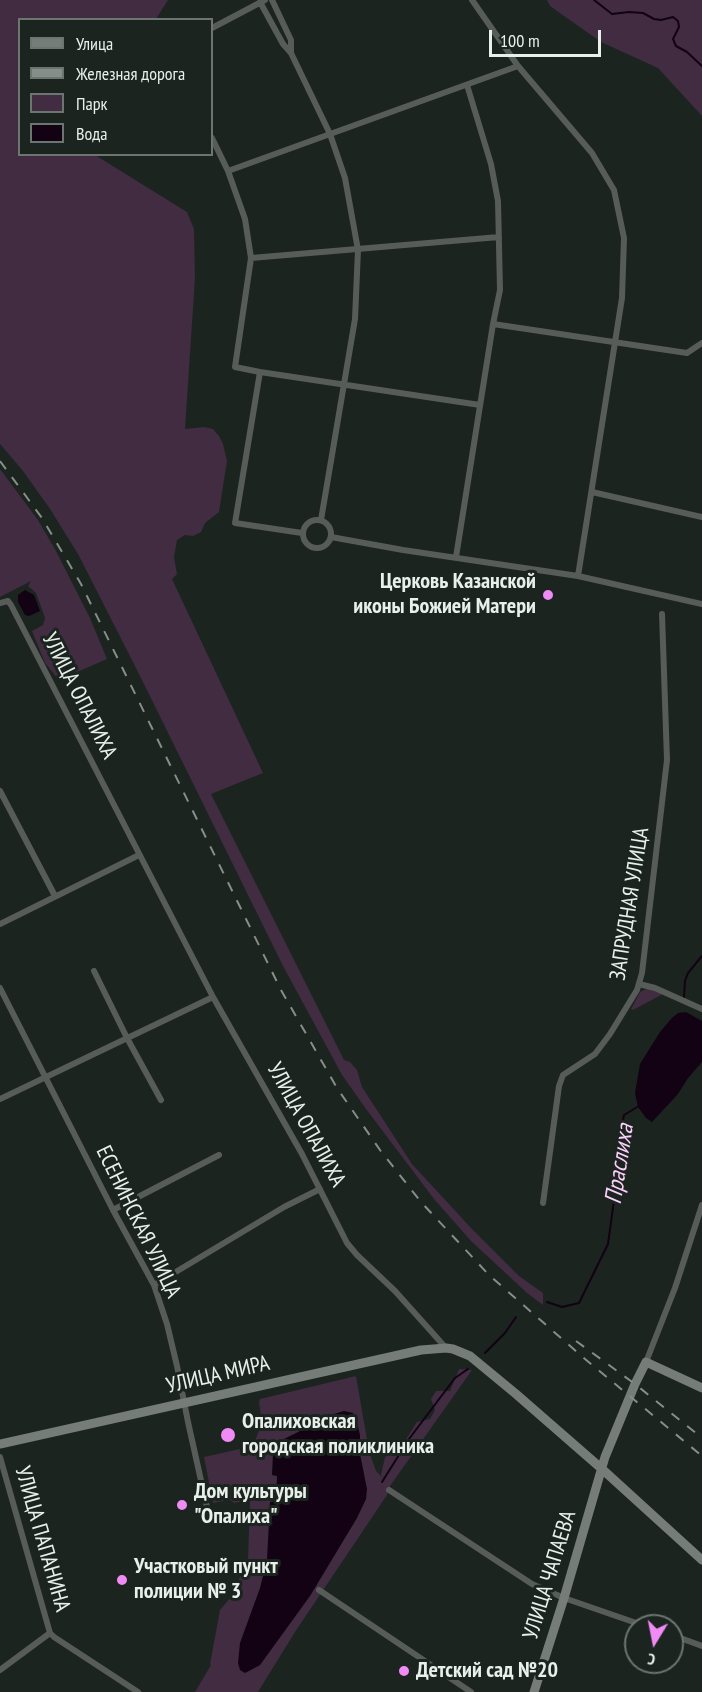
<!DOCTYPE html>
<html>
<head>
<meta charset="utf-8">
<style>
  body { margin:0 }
  #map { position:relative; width:702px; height:1692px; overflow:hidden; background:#1b241e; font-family:"PT Sans Narrow",sans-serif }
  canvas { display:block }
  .legend { position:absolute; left:18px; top:18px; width:195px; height:138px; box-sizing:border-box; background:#1b241e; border:2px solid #6d7570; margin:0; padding:8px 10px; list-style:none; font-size:18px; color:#e9efeb }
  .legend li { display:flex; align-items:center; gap:12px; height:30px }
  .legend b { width:30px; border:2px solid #6d7570 }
  .north { position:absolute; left:624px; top:1614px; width:60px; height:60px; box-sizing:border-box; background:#1b241e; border:2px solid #6d7570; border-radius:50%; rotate:190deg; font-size:16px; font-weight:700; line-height:24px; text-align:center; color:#e9efeb }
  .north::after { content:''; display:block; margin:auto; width:21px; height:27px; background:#f08bf5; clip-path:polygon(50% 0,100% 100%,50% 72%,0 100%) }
  .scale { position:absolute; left:489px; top:30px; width:112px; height:27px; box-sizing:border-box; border:3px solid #e9efeb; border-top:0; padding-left:8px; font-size:18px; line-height:21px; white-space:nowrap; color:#e9efeb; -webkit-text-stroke:4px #1b241e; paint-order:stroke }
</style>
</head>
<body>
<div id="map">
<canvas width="702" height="1692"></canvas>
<ul class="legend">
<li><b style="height:8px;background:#767d78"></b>Улица</li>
<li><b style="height:8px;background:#868e89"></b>Железная дорога</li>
<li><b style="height:16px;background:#412c41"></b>Парк</li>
<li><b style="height:16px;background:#120213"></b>Вода</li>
</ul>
<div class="north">С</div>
<div class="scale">100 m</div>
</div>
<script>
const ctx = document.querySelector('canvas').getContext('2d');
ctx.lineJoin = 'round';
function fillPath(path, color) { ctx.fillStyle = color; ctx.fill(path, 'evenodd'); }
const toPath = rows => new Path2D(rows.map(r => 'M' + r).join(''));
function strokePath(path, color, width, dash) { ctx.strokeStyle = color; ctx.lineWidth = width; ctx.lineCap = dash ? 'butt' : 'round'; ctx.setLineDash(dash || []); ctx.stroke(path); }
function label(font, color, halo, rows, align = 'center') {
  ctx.font = font + ' "PT Sans Narrow",sans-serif'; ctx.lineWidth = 6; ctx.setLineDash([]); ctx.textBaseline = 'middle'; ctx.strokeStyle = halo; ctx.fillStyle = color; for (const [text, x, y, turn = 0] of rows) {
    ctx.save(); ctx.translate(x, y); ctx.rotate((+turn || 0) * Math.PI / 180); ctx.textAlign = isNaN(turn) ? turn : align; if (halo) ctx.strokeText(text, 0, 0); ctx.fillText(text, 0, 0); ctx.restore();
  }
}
fillPath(toPath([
  [0,0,168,0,156,19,20,20,20,154,95,155,187,212,194,229,195,278,185,429,204,427,213,429,219,436,223,444,227,461,219,512,205,523,201,532,193,536,185,535,177,540,174,557,177,574,172,579,263,773,211,794,344,1060,350,1062,357,1070,362,1087,412,1164,472,1229,519,1276,543,1293,543,1305,527,1293,471,1241,434,1199,366,1109,342,1075,283,966,139,674,78,554,50,509,23,471,0,444],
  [547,0,702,0,702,116,658,68,601,42,550,6],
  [0,469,38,520,56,551,90,618,107,659,59,680,45,663,32,631,43,625,45,618,36,593,28,586,31,581,0,597],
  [648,988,663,994,633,1010,631,1009,640,992],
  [459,1369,472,1370,390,1486,387,1495,295,1632,258,1692,195,1692,211,1665,210,1664,220,1610,230,1598,248,1560,250,1500,234,1503,230,1500,213,1503,204,1457,253,1446,262,1423,259,1402,260,1399,356,1376,369,1451,376,1471,384,1479,381,1475,385,1457,399,1450,417,1422,430,1419,435,1410,431,1399,436,1391,450,1391]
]), '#412c41');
fillPath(toPath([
  [25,590,34,595,40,611,29,616,25,615,18,602,18,595],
  [686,1012,702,1021,702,1062,688,1078,678,1094,652,1122,646,1118,638,1107,635,1093,640,1064,660,1032,672,1018,678,1013],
  [344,1411,353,1413,356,1419,360,1435,360,1454,367,1489,366,1499,357,1518,310,1596,260,1665,245,1673,240,1670,238,1663,240,1643,260,1588,267,1560,270,1502,276,1501,277,1476,272,1475,273,1454,275,1448,284,1439,334,1414]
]), '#120213');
strokePath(toPath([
  [594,0,612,14,629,12,643,13,654,19,661,20,673,17,678,21,679,27,673,39,676,46,687,52,702,66],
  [684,997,685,981,688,973,702,956],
  [547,1302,562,1307,579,1303,608,1244,618,1171,619,1140,622,1126,624,1115,639,1106],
  [485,1353,505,1333,516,1317],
  [382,1482,409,1439,455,1378,468,1369]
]), '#120213', 2);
strokePath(toPath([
  [272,0,291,40,291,52],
  [472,0,518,66,592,153,614,190,624,238,622,298,578,576],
  [260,2,283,44,291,53,330,134,345,178,358,250,355,319,321,520],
  [212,28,265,0],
  [212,138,228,171,245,219,251,258,235,367,260,372,480,405],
  [228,171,518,66],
  [251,258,499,237],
  [493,324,687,353,702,343],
  [260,372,235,523,302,533],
  [592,492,702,517],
  '303 534a14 14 0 1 1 28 0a14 14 0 1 1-28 0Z',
  [331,537,403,550,578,576,702,604],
  [456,557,493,324,500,290,498,201,491,164,467,85],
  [0,603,8,601,11,605,213,997,302,1154,347,1243,357,1255,395,1291,446,1348],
  [0,791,55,896],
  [0,924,139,855],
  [94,971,127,1038,161,1100],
  [639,984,655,988,702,1009],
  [0,988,113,1210,154,1285,167,1324,177,1366,188,1422,210,1521],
  [0,1099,213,997],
  [543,1203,559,1086,563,1075,595,1054,610,1034,637,990,642,973,667,760,662,614],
  [113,1210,219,1155],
  [154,1285,284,1207,320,1189],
  [646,1362,675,1288,702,1205],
  [0,1457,50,1633,54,1637,138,1692],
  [389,1490,532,1584,564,1598,645,1626],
  [319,1590,471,1692],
  [672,1635,702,1646],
  [0,1670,50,1633]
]), '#575c59', 6);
strokePath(toPath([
  [0,1444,421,1350,446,1348,453,1349,470,1356,516,1394,602,1469,702,1560],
  [534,1692,564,1598,605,1457,635,1384,646,1362,702,1388]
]), '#767d78', 9);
strokePath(toPath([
  [0,461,42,518,81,584,281,990,337,1088,380,1150,421,1202,489,1275,585,1359,702,1456],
  [576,1341,635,1384,702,1438]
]), '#868e89', 2, [10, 10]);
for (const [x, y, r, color] of [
  [548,595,6,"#f08bf5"],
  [228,1435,8,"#f08bf5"],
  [182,1505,6,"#f08bf5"],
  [122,1580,6,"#f08bf5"],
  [404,1671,6,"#f08bf5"]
]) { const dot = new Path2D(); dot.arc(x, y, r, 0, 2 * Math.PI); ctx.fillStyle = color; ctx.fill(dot); strokePath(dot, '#1b241e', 2); }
label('bold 22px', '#e9efeb', '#1b241e', [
  ["Церковь Казанской",536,582,"right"],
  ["иконы Божией Матери",536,607,"right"],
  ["Опалиховская",242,1422],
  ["городская поликлиника",242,1447],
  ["Дом культуры",194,1492],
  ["\"Опалиха\"",194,1517],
  ["Участковый пункт",134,1567],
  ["полиции № 3",134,1592],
  ["Детский сад №20",416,1671]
], 'left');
label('22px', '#e9efeb', '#1b241e', [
  ["УЛИЦА ОПАЛИХА",79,696,63],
  ["ЗАПРУДНАЯ УЛИЦА",630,904,-81],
  ["УЛИЦА ОПАЛИХА",306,1125,61],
  ["ЕСЕНИНСКАЯ УЛИЦА",138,1222,64],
  ["УЛИЦА МИРА",218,1375,-13],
  ["УЛИЦА ПАПАНИНА",42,1539,74],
  ["УЛИЦА ЧАПАЕВА",550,1575,-73]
]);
label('italic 24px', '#fccffd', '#1b241e', [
  ["Праслиха",620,1164,-81]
]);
</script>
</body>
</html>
